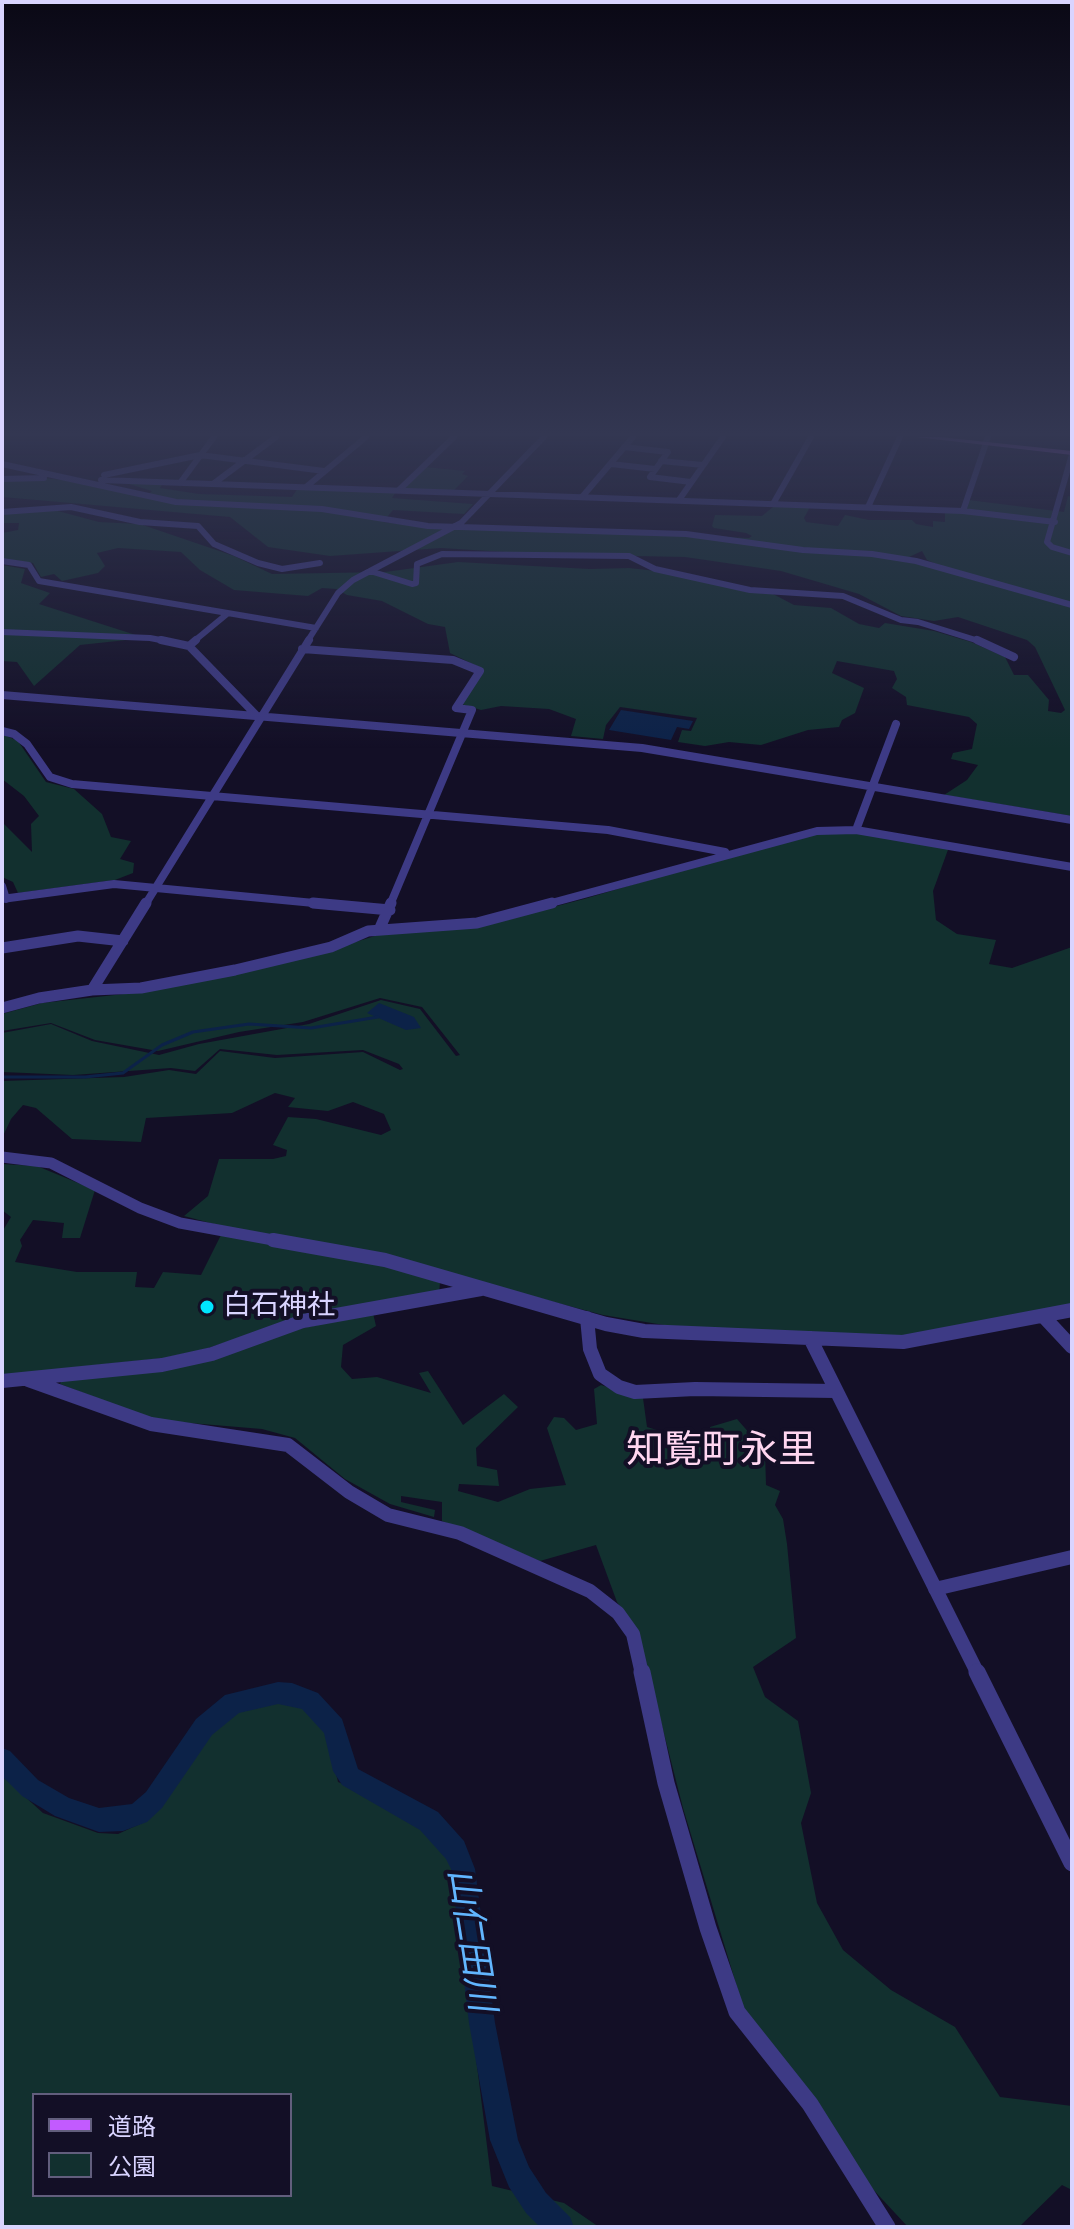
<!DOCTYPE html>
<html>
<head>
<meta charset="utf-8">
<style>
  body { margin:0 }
  #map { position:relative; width:1074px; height:2229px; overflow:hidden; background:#130f26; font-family:"Nunito Sans","Noto Sans JP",sans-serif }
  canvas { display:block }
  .frame { position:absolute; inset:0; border:4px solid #d9d4ff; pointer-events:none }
  .legend { position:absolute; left:32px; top:2093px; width:260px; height:104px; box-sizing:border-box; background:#130f26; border:2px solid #625e7d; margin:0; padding:10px 14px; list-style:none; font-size:24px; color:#d9d4ff }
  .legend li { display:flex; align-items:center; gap:16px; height:40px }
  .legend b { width:40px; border:2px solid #625e7d }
</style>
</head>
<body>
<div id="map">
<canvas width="1074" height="2229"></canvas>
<div class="frame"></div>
<ul class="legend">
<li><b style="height:10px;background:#c25bff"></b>道路</li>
<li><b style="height:22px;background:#12302f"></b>公園</li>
</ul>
</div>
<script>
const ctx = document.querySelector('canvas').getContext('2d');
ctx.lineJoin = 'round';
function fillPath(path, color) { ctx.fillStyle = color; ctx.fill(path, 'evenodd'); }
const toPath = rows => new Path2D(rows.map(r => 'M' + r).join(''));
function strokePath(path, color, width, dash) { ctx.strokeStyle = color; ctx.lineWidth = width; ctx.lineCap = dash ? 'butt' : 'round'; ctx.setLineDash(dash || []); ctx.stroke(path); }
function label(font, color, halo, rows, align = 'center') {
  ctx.font = font + ' "Nunito Sans","Noto Sans JP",sans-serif'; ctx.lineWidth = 8; ctx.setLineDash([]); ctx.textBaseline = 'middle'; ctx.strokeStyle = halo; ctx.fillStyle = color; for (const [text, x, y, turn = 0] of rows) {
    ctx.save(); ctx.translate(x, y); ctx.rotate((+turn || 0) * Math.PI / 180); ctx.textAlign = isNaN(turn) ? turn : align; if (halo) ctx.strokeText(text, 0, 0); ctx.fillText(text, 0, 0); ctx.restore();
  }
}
fillPath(toPath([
  [426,467,465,471,462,474,468,476,453,491,404,489],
  [41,478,66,480,146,496,152,491,122,482,163,483,160,488,199,494,292,497,298,488,396,492,392,498,473,504,464,514,393,510,383,522,427,527,749,538,752,536,746,533,714,528,712,526,715,515,762,516,774,506,810,507,804,518,806,522,838,526,845,515,869,520,912,520,916,524,933,527,933,521,945,522,945,512,965,512,969,500,1064,512,1068,496,1072,497,1072,604,948,569,927,560,922,551,909,557,947,572,1072,607,1072,816,944,795,967,780,978,765,951,759,953,753,972,749,977,724,969,717,907,705,906,697,892,688,897,679,894,671,837,661,832,673,864,688,855,713,842,720,839,727,808,730,761,745,729,742,705,746,678,742,682,730,691,731,697,718,620,707,606,725,603,739,571,736,576,719,549,709,501,706,481,710,461,704,483,669,450,653,445,627,428,624,382,601,347,595,336,589,322,588,308,596,234,590,200,570,181,552,118,548,97,553,105,566,98,573,62,581,54,574,41,577,33,563,2,559,2,533,18,530,19,523,2,523,2,514,54,510,99,522,140,524,234,556,272,574,385,572,458,562,590,569,629,568,665,572,747,592,773,594,794,605,831,608,859,624,879,628,885,623,934,631,971,642,1005,657,1014,675,1028,675,1049,700,1048,711,1061,713,1065,710,1035,647,1027,640,958,617,934,621,901,616,859,594,781,571,685,557,537,554,441,548,330,556,268,547,230,517,2,497,2,481],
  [2,565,25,569,21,583,50,593,39,604,145,638,80,645,34,686,17,662,2,661],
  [2,734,18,741,46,782,74,789,102,814,111,837,131,841,120,859,134,863,133,873,115,880,18,893,13,882,2,877,2,822,32,852,31,824,39,816,24,796,2,779],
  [859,832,949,847,933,891,936,920,957,934,996,940,989,964,1012,968,1072,947,1072,1304,907,1337,676,1327,603,1315,441,1272,439,1293,239,1338,183,1356,2,1375,2,1232,11,1217,2,1210,2,1164,37,1166,95,1190,80,1238,62,1238,64,1223,33,1220,20,1240,22,1246,15,1262,77,1272,137,1272,135,1287,154,1288,163,1272,201,1275,225,1227,184,1216,208,1196,219,1159,273,1159,286,1156,287,1150,273,1145,288,1117,316,1119,381,1135,391,1130,384,1114,353,1102,328,1111,288,1107,295,1098,275,1093,232,1113,146,1118,141,1142,72,1139,36,1108,23,1105,11,1119,2,1138,2,1081,124,1077,169,1070,196,1074,220,1051,275,1058,363,1052,400,1070,403,1069,399,1064,363,1050,277,1055,220,1049,195,1071,171,1068,73,1075,2,1072,2,1033,51,1024,92,1041,159,1055,199,1044,309,1024,381,1000,420,1009,456,1056,460,1055,422,1007,380,998,303,1022,239,1032,158,1051,95,1040,51,1023,2,1031,2,1014,42,1003,142,992,330,950,381,934,484,925,584,899,780,841,819,833],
  [373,1313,376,1326,343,1345,341,1367,352,1379,377,1377,431,1393,419,1373,428,1371,463,1425,504,1394,518,1407,476,1448,477,1466,497,1470,499,1486,459,1484,458,1491,498,1502,530,1489,566,1485,547,1428,554,1417,564,1418,576,1430,597,1424,594,1389,601,1385,643,1398,647,1427,710,1446,710,1427,737,1419,765,1451,766,1485,780,1491,775,1505,783,1519,787,1544,796,1638,753,1667,765,1697,798,1721,811,1793,801,1823,817,1903,843,1950,891,1990,955,2027,1000,2097,1072,2106,1072,2190,1062,2185,1019,2227,908,2227,869,2185,743,2007,683,1808,638,1632,617,1602,596,1545,540,1561,442,1521,442,1502,401,1496,401,1502,435,1510,434,1517,390,1504,345,1479,295,1438,262,1429,154,1420,60,1384,62,1380],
  [280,1701,314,1706,330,1746,338,1782,388,1803,427,1832,452,1865,492,2186,564,2203,599,2227,2,2227,2,1776,43,1813,98,1833,118,1834,142,1823,216,1727,235,1711,254,1702],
  [34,2095,290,2095,290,2195,34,2195]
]), '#12302f');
fillPath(toPath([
  [621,710,693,721,689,729,677,727,671,740,609,730],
  [379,1003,414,1017,421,1028,406,1030,367,1013]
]), '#0c2248');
strokePath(toPath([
  [2,1077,85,1077,123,1073,162,1045,193,1032,249,1024,311,1028,378,1017]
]), '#0c2248', 3);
fillPath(toPath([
  [278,1682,292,1683,318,1693,342,1719,358,1769,438,1812,464,1841,475,1869,495,2023,518,2140,529,2167,546,2193,570,2217,574,2227,540,2227,526,2213,509,2187,490,2140,469,2023,451,1869,446,1859,420,1830,342,1785,333,1771,324,1733,302,1709,278,1704,239,1713,212,1735,162,1808,147,1822,123,1831,99,1832,55,1816,22,1796,2,1776,2,1748,10,1751,38,1780,69,1798,99,1808,132,1804,146,1792,196,1719,225,1695,278,1682]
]), '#0c2248');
strokePath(toPath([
  [624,447,668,452,650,477,691,482],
  [1072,454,1047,542,1052,547,1072,553],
  [661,461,703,465],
  [2,464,176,502,322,509,428,526,686,534,803,550,872,554,916,561,1072,605],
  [611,464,655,469],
  [104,475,200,455,324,471],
  [2,479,44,478],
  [101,480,963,511,1055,522],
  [180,483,214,437],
  [213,484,276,437],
  [306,487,366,437],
  [399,490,454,437],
  [582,497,633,437],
  [679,500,723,437],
  [773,504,811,437],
  [868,507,900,437],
  [963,511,988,437],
  [2,512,71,507,140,522,198,526,214,544,258,563,282,569,320,563],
  [2,561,29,565,39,581,316,628],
  [370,571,412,584,416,583,417,564,442,554,629,556,655,569,750,590,843,596,901,620,918,622,982,642],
  [2,632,150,638,171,642],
  [193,642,227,614],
  [307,642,338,593,353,580,461,523,544,437]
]), '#3d3a85', 6);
strokePath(toPath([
  [161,640,189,646,256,715],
  [977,640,1014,657],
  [189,646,196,640],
  [302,649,453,660,480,671,456,708,472,710,390,905],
  [2,695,642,748,1072,820],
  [2,731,14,734,27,744,50,777,72,784,608,830,725,852],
  [856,830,896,724],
  [2,886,6,899],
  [2,899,114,884,335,905],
  [145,905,309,640],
  [544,905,817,831,856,830,1072,867]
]), '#3d3a85', 8);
strokePath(toPath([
  [313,903,390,910],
  [379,930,391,903],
  [2,948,78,936,123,941],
  [92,990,146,903],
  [2,1008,39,998,92,990,141,988,235,970,331,947,368,931,477,923,552,903],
  [2,1157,51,1163,140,1208,180,1223,284,1242]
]), '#3d3a85', 11);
strokePath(toPath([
  [273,1240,385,1260,606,1324,644,1331,903,1342,1072,1310],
  [1043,1316,1072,1347],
  [587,1318,590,1349,600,1374,619,1387,635,1392,695,1389,835,1391],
  [810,1338,978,1674],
  [28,1380,151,1424,288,1445,349,1492,388,1515,460,1533,590,1591,618,1613,633,1634,642,1674],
  [2,1381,162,1365,212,1354,303,1321,481,1289],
  [935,1589,1072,1557]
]), '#3d3a85', 14);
strokePath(toPath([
  [642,1672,666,1783,708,1928,737,2012,810,2104,887,2227],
  [977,1672,1072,1863]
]), '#3d3a85', 17);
fillPath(toPath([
  [916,437,940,437,1072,451,1072,455,916,437]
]), '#c25bff');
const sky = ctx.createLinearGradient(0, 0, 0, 749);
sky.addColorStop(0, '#0a0815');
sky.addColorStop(0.58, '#333752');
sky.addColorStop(1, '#33375200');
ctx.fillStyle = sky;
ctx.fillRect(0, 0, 1074, 749);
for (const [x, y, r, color] of [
  [207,1307,8,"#00e5ff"]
]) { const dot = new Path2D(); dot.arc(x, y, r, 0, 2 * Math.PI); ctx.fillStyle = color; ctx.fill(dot); strokePath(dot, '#130f26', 3); }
label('28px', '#d9d4ff', '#130f26', [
  ["白石神社",223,1307]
], 'left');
label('italic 36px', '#62b6ff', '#130f26', [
  ["山仁田川",469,1940,81]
]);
label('38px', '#ffd6f0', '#130f26', [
  ["知覧町永里",721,1453]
]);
</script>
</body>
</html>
